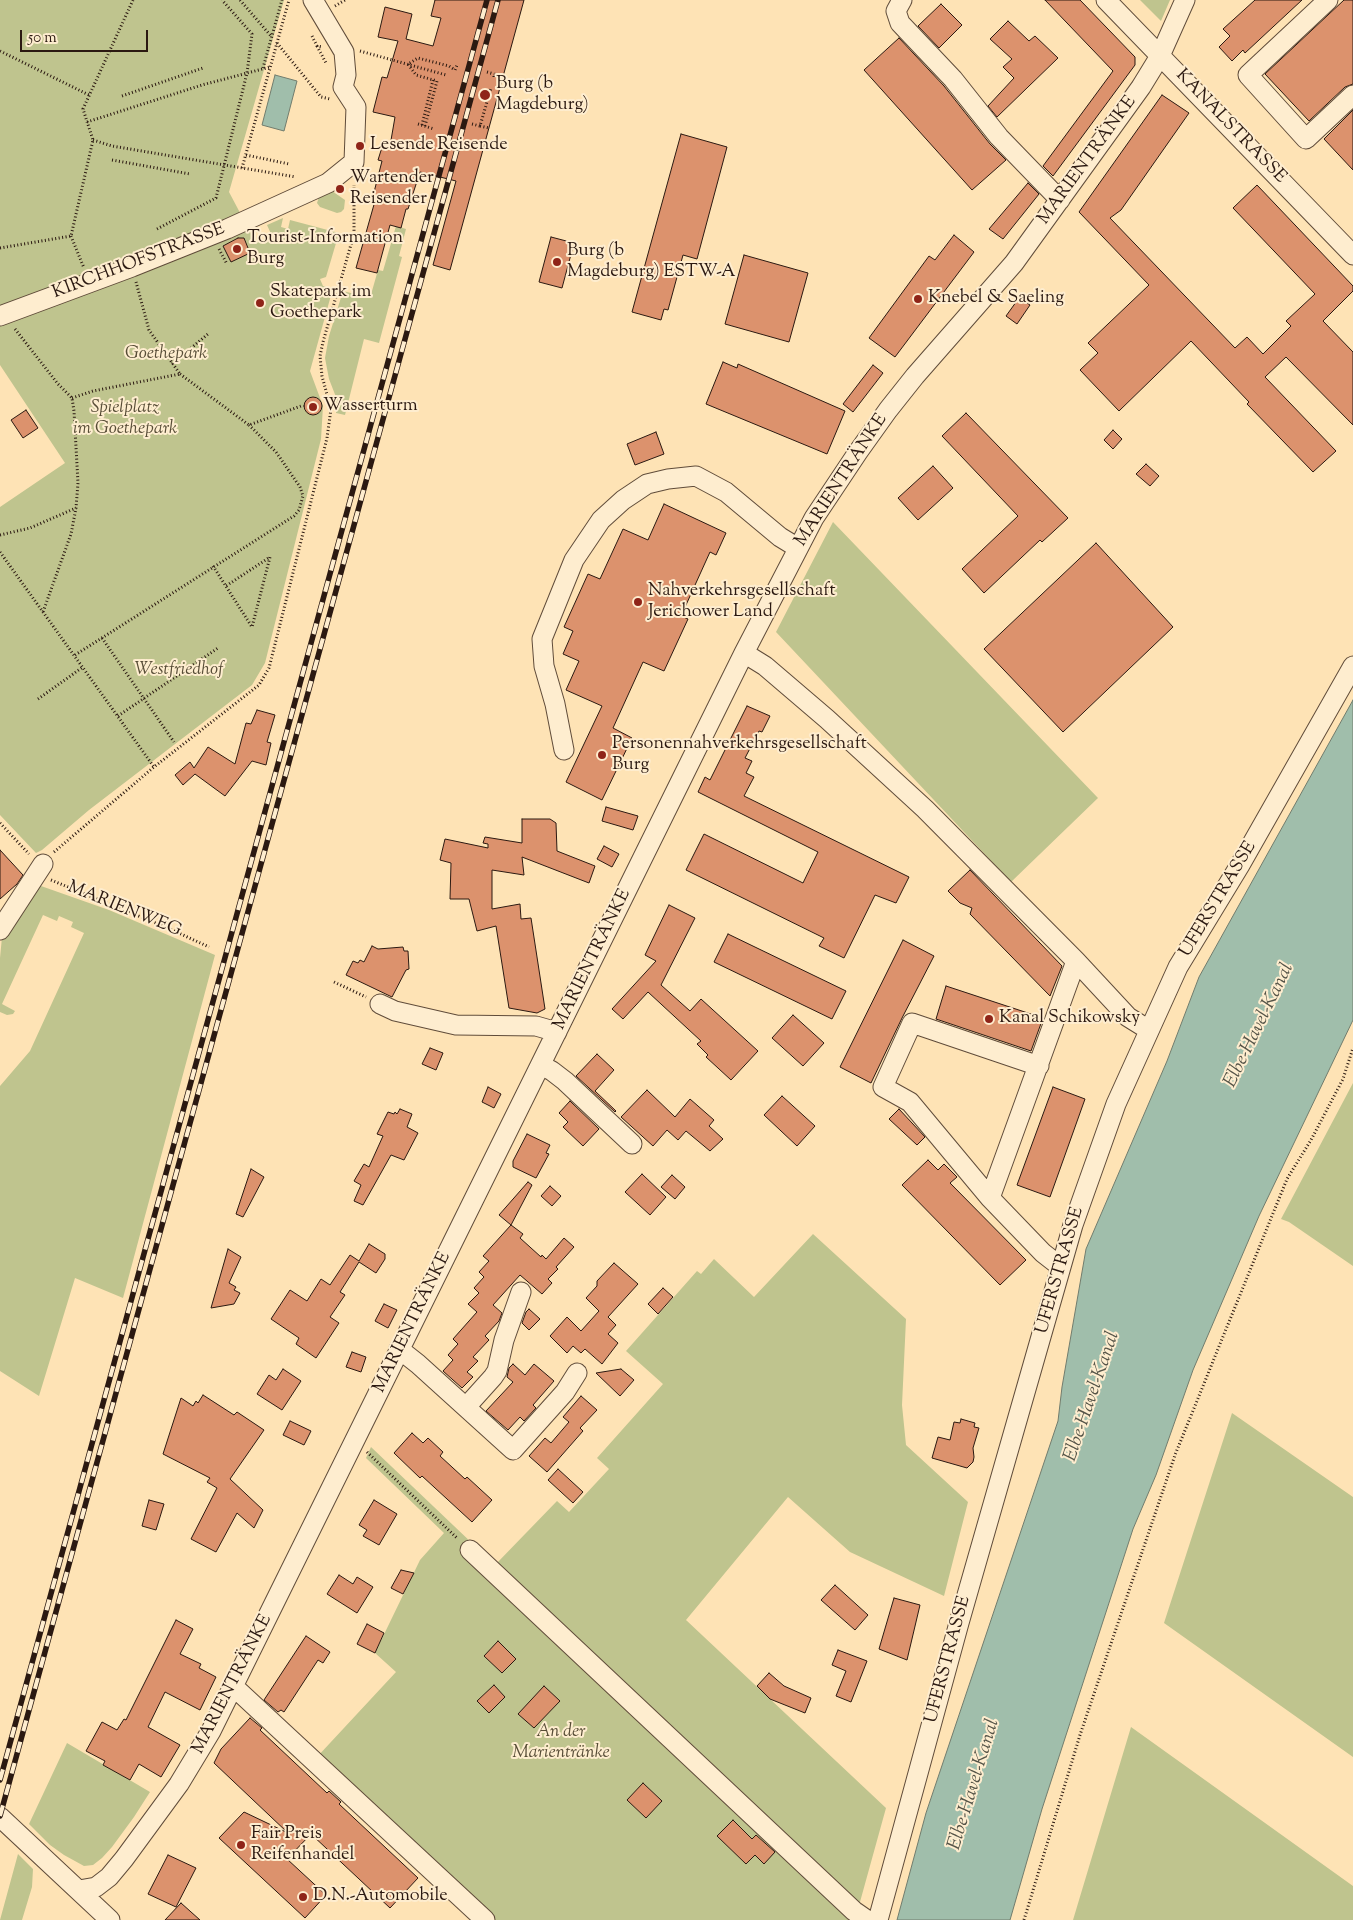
<!DOCTYPE html>
<html>
<head>
<meta charset="utf-8">
<style>
  body { margin:0 }
  #map { position:relative; width:1353px; height:1920px; overflow:hidden; background:#fee3b5; font-family:"Sorts Mill Goudy",serif }
  canvas { display:block }
  .scale { position:absolute; left:20px; top:30px; width:128px; height:22px; box-sizing:border-box; border:2px solid #2b1911; border-top:0; padding-left:6px; font-size:15px; line-height:18px; white-space:nowrap; color:#2b1911; -webkit-text-stroke:4px #feedcf; paint-order:stroke }
</style>
</head>
<body>
<div id="map">
<canvas width="1353" height="1920"></canvas>
<div class="scale">50 m</div>
</div>
<script>
const ctx = document.querySelector('canvas').getContext('2d');
ctx.lineJoin = 'round';
function fillPath(path, color) { ctx.fillStyle = color; ctx.fill(path, 'evenodd'); }
const toPath = rows => new Path2D(rows.map(r => 'M' + r).join(''));
function strokePath(path, color, width, dash) { ctx.strokeStyle = color; ctx.lineWidth = width; ctx.lineCap = dash ? 'butt' : 'round'; ctx.setLineDash(dash || []); ctx.stroke(path); }
function label(font, color, halo, rows, align = 'center') {
  ctx.font = font + ' "Sorts Mill Goudy",serif'; ctx.lineWidth = 4; ctx.setLineDash([]); ctx.textBaseline = 'middle'; ctx.strokeStyle = halo; ctx.fillStyle = color; for (const [text, x, y, turn = 0] of rows) {
    ctx.save(); ctx.translate(x, y); ctx.rotate((+turn || 0) * Math.PI / 180); ctx.textAlign = isNaN(turn) ? turn : align; if (halo) ctx.strokeText(text, 0, 0); ctx.fillText(text, 0, 0); ctx.restore();
  }
}
fillPath(toPath([
  [0,0,284,0,229,192,256,243,272,236,267,225,283,218,281,227,288,229,290,220,339,233,326,277,320,279,323,286,333,288,310,371,323,406,321,439,265,663,252,685,89,810,42,850,36,853,0,815,0,507,65,463,0,365],
  [1140,0,1170,0,1161,21],
  [332,191,345,200,344,209,341,212,337,213,320,207,317,203,319,197],
  [396,226,406,229,399,256,402,257,379,343,364,339,345,415,336,413,336,397,329,379,325,358,329,336,343,291,370,298,378,270,383,271],
  [833,522,1098,798,1011,882,776,632],
  [41,886,109,910,215,955,123,1298,75,1278,39,1396,0,1371,0,1086,30,1051,84,933,71,927,73,922,59,916,57,921,43,915,2,1004,15,1011,13,1014,7,1015,0,1012,0,958,2,937,37,887],
  [1353,1083,1353,1266,1289,1222,1281,1219],
  [813,1234,906,1319,902,1405,906,1445,968,1502,944,1596,850,1552,788,1497,686,1620,886,1808,855,1920,494,1920,317,1757,396,1672,375,1653,420,1560,444,1533,366,1458,371,1447,495,1565,557,1501,569,1512,609,1469,597,1458,663,1384,626,1351,697,1271,701,1274,714,1259,754,1297],
  [1232,1413,1353,1497,1353,1757,1164,1623],
  [1131,1727,1353,1886,1353,1920,1073,1920],
  [67,1743,150,1792,134,1817,112,1847,102,1858,93,1865,84,1866,64,1855,50,1845,29,1824],
  [18,1854,33,1869,32,1887,22,1920,0,1920]
]), '#bfc48e');
const water = toPath([
  [275,75,297,81,284,131,262,125,275,75],
  [1353,700,1353,1020,1259,1216,1193,1370,1156,1475,1133,1529,1042,1809,1010,1920,897,1920,926,1813,1058,1421,1062,1387,1086,1249,1167,1061,1199,977,1353,700]
]);
fillPath(water, '#a0beab');
strokePath(water, '#717c6d', 1);
const building = toPath([
  [435,0,524,0,450,270,433,265,456,181,420,172,408,209,406,209,401,228,390,225,377,273,356,268,375,201,372,200,382,161,378,160,383,144,390,146,395,117,373,112,382,77,387,78,398,41,378,37,385,7,412,14,406,39,433,46,441,18,431,16,435,0],
  [1045,0,1080,0,1135,57,1135,65,1053,176,1043,166,1113,71,1045,0],
  [1255,0,1302,0,1245,53,1243,50,1232,61,1219,47,1230,36,1223,29,1255,0],
  [1344,0,1353,0,1353,84,1345,87,1309,121,1265,74,1344,0],
  [941,4,962,25,939,48,918,26,941,4],
  [1008,21,1029,41,1035,36,1058,58,997,117,988,106,1014,78,1003,67,1012,59,990,39,1008,21],
  [899,38,944,86,990,144,1006,160,972,190,864,70,899,38],
  [1162,95,1189,113,1121,210,1110,218,1235,348,1247,337,1263,354,1291,326,1286,321,1315,294,1233,208,1257,185,1353,286,1353,291,1323,321,1353,352,1353,425,1286,357,1265,377,1336,451,1313,472,1247,404,1249,402,1191,341,1119,411,1080,370,1098,353,1088,343,1149,285,1079,212,1162,95],
  [1353,110,1353,170,1324,139,1353,110],
  [681,134,727,147,697,259,683,255,668,310,664,309,661,320,632,312,681,134],
  [1028,183,1039,194,1003,239,989,229,1028,183],
  [954,235,974,252,895,357,869,338,929,256,935,260,954,235],
  [551,237,574,243,562,288,539,282,551,237],
  [238,238,244,238,250,253,231,262,223,246,238,238],
  [744,255,808,273,789,342,725,324,744,255],
  [1019,298,1030,305,1017,324,1006,316,1019,298],
  [723,362,737,368,738,364,845,411,827,454,706,404,723,362],
  [873,365,883,373,853,412,843,404,873,365],
  '304 406a9 9 0 1 1 18 0a9 9 0 1 1-18 0Z',
  [26,410,38,428,23,438,11,420,26,410],
  [966,413,1068,518,1042,542,1040,540,984,593,962,569,1018,516,942,436,966,413],
  [1113,430,1122,439,1113,449,1104,440,1113,430],
  [656,432,664,454,635,465,627,444,656,432],
  [1146,464,1159,476,1150,486,1136,474,1146,464],
  [933,466,953,488,918,520,898,498,933,466],
  [664,504,726,533,716,555,710,552,681,616,688,619,664,671,643,662,613,728,632,738,602,800,566,782,602,706,566,690,579,661,563,654,573,631,564,627,588,574,600,579,623,529,648,540,664,504],
  [1096,543,1173,627,1063,732,984,649,1096,543],
  [747,706,770,716,762,732,759,731,745,758,752,761,746,773,754,777,744,796,909,877,896,903,875,895,844,958,819,946,824,938,686,870,704,834,803,883,818,852,698,792,705,777,710,780,747,706],
  [257,710,275,715,267,742,271,743,266,765,252,761,225,796,195,774,183,785,175,775,190,762,194,768,208,747,235,764,246,723,251,724,257,710],
  [606,807,638,816,633,830,602,821,606,807],
  [522,819,550,819,556,823,557,851,595,866,589,883,522,857,524,875,492,870,492,909,520,904,521,919,531,918,545,1009,537,1013,509,1008,496,926,477,931,469,899,450,899,451,863,440,860,445,839,488,848,488,844,483,843,485,837,522,843,522,819],
  [604,846,619,854,612,867,597,859,604,846],
  [0,850,23,875,17,884,0,899,0,850],
  [970,870,1062,966,1050,996,970,914,972,908,960,903,948,891,970,870],
  [669,905,695,918,661,985,690,1011,701,999,758,1051,731,1080,706,1057,708,1055,697,1044,701,1041,648,992,623,1019,612,1009,656,961,645,955,669,905],
  [728,934,846,991,832,1019,714,962,728,934],
  [903,940,934,956,902,1018,871,1083,840,1067,903,940],
  [372,946,378,949,403,947,404,951,408,951,409,969,406,970,392,997,346,975,353,961,358,963,360,960,364,962,372,946],
  [946,986,1043,1018,1031,1051,936,1019,946,986],
  [793,1015,824,1043,803,1066,772,1038,793,1015],
  [430,1048,443,1053,436,1070,422,1064,430,1048],
  [597,1054,614,1070,595,1091,616,1111,615,1112,576,1076,597,1054],
  [488,1087,501,1094,494,1108,482,1102,488,1087],
  [1053,1087,1085,1099,1050,1197,1017,1185,1053,1087],
  [647,1090,675,1117,690,1099,714,1120,709,1126,723,1139,710,1151,686,1131,678,1140,667,1130,653,1146,621,1117,647,1090],
  [782,1096,815,1126,797,1146,764,1115,782,1096],
  [570,1101,599,1129,583,1146,563,1127,568,1122,559,1113,570,1101],
  [400,1109,412,1114,407,1127,418,1133,404,1160,391,1155,363,1205,354,1201,361,1185,354,1181,364,1164,369,1167,383,1136,377,1134,388,1112,394,1114,395,1112,397,1114,400,1109],
  [899,1109,925,1137,917,1145,889,1119,899,1109],
  [527,1134,550,1145,546,1153,549,1154,536,1178,513,1167,513,1161,527,1134],
  [928,1160,938,1170,944,1164,957,1177,950,1183,1026,1260,1000,1285,902,1185,928,1160],
  [251,1169,264,1177,243,1217,236,1214,251,1169],
  [642,1174,666,1197,650,1215,625,1192,642,1174],
  [672,1175,685,1187,675,1199,661,1187,672,1175],
  [528,1182,532,1185,511,1225,523,1234,520,1238,541,1257,542,1255,546,1259,564,1238,574,1247,556,1267,558,1269,548,1279,552,1283,542,1294,520,1275,493,1305,502,1313,499,1321,485,1336,489,1340,473,1357,478,1361,467,1372,473,1377,462,1388,443,1371,453,1360,448,1355,458,1344,453,1339,477,1312,468,1304,479,1293,474,1288,484,1277,479,1272,489,1261,483,1256,511,1225,499,1215,528,1182],
  [550,1186,561,1196,552,1206,541,1196,550,1186],
  [369,1244,385,1254,385,1259,376,1273,359,1262,340,1292,345,1295,330,1317,339,1323,316,1358,296,1344,299,1338,271,1319,290,1290,307,1301,321,1279,330,1285,350,1255,359,1261,369,1244],
  [228,1249,241,1257,229,1283,236,1287,234,1290,240,1293,234,1304,211,1308,228,1249],
  [614,1263,638,1284,608,1317,616,1325,608,1334,618,1343,602,1364,585,1349,581,1353,573,1346,567,1353,550,1336,567,1317,581,1331,599,1311,586,1298,597,1286,597,1281,614,1263],
  [663,1288,673,1297,658,1314,648,1304,663,1288],
  [384,1304,397,1310,388,1328,375,1321,384,1304],
  [529,1309,540,1319,529,1330,522,1323,526,1312,529,1309],
  [352,1352,366,1357,361,1372,346,1367,352,1352],
  [513,1364,525,1375,534,1364,554,1381,533,1405,536,1408,524,1421,520,1417,508,1430,486,1411,513,1382,507,1377,509,1368,513,1364],
  [283,1369,301,1381,282,1410,257,1394,269,1375,276,1380,283,1369],
  [621,1369,634,1380,620,1396,596,1373,621,1369],
  [203,1395,234,1415,237,1412,264,1430,230,1479,263,1510,254,1528,237,1513,216,1552,191,1539,217,1488,207,1482,210,1478,163,1454,181,1398,193,1406,196,1401,198,1403,203,1395],
  [581,1396,597,1410,580,1428,583,1431,547,1472,529,1456,545,1438,551,1443,569,1422,563,1417,581,1396],
  [961,1419,975,1423,974,1427,979,1428,973,1448,974,1457,973,1462,967,1468,932,1458,938,1437,950,1440,954,1422,960,1423,961,1419],
  [290,1421,311,1431,304,1445,283,1435,290,1421],
  [412,1433,423,1443,428,1438,443,1452,440,1456,465,1479,467,1477,492,1500,472,1522,422,1476,420,1478,394,1453,412,1433],
  [558,1469,583,1492,573,1503,548,1480,558,1469],
  [149,1500,164,1504,156,1530,142,1526,149,1500],
  [374,1500,397,1514,379,1545,363,1536,367,1530,359,1525,374,1500],
  [401,1570,414,1573,403,1594,391,1588,401,1570],
  [339,1575,353,1584,357,1577,373,1587,357,1613,327,1594,339,1575],
  [835,1585,868,1615,855,1630,821,1600,835,1585],
  [894,1598,920,1605,907,1660,879,1649,894,1598],
  [176,1620,193,1629,180,1654,201,1664,199,1668,216,1677,200,1710,165,1692,148,1727,180,1745,161,1777,139,1764,130,1780,103,1765,105,1761,86,1751,102,1722,117,1730,124,1719,126,1720,176,1620],
  [367,1624,384,1633,375,1653,357,1644,367,1624],
  [306,1636,330,1652,323,1663,318,1660,284,1712,281,1710,278,1712,264,1700,306,1636],
  [498,1641,516,1659,502,1673,484,1656,498,1641],
  [838,1650,867,1661,851,1702,836,1696,846,1671,832,1665,838,1650],
  [769,1673,784,1686,811,1698,805,1713,770,1699,757,1686,769,1673],
  [494,1685,505,1697,489,1713,477,1701,494,1685],
  [544,1686,560,1701,534,1728,518,1714,544,1686],
  [250,1718,262,1728,260,1730,327,1793,329,1791,341,1802,339,1804,418,1878,390,1908,311,1834,287,1859,326,1895,305,1918,219,1838,244,1812,288,1833,214,1763,221,1749,250,1718],
  [643,1783,662,1801,646,1818,627,1800,643,1783],
  [733,1820,752,1839,756,1835,775,1852,764,1864,755,1855,746,1864,717,1836,733,1820],
  [168,1855,196,1868,176,1907,148,1894,168,1855],
  [181,1903,200,1920,165,1920,181,1903]
]);
fillPath(building, '#dc926d');
strokePath(building, '#2b1911', 1);
const minor = toPath([
  [902,0,896,11,900,23,953,79,999,137,1060,200],
  [1106,0,1353,255],
  [1328,0,1248,75,1306,139,1353,95],
  [0,316,132,267,227,229,328,183,354,162,356,107,343,87,346,75,344,52,313,0],
  [744,653,765,666,827,719,925,809,1076,961,1128,1017,1149,1030],
  [564,750,555,704,544,666,542,639,574,560,601,520,623,500,647,484,668,479,696,476,726,492,780,537,798,548],
  [0,930,43,864],
  [380,1004,395,1011,456,1025,536,1026,557,1032],
  [541,1065,552,1071,565,1081,632,1144],
  [1039,1066,912,1023,883,1087,910,1102,990,1198,1043,1253,1061,1267],
  [990,1198,1076,961],
  [399,1349,418,1364,513,1450,565,1392,577,1373],
  [466,1407,493,1377,497,1371,504,1340,521,1292],
  [470,1550,854,1911,867,1920],
  [233,1686,485,1920],
  [0,1817,110,1920],
  [79,1890,96,1887,109,1877,124,1859,179,1784,211,1731,744,653,814,518,858,452,888,410,915,376,1014,263,1141,87,1160,56,1185,0],
  [878,1920,959,1623,1073,1225,1116,1104,1178,967,1240,865,1353,666]
]);
strokePath(minor, '#604c3a', 21);
strokePath(toPath([
  [240,0,271,36],
  [335,6,345,0],
  [312,36,317,46,322,47],
  [277,43,321,97,330,99],
  [317,46,326,63],
  [0,51,89,95],
  [360,51,446,75],
  [263,68,282,0],
  [487,72,494,74],
  [494,77,494,74,504,77],
  [122,96,203,68],
  [87,122,202,85,270,67],
  [418,124,434,129],
  [472,124,480,126,491,88],
  [422,125,433,80],
  [425,126,437,81,416,75,408,64,418,58,449,66,455,70,457,65],
  [480,126,489,128],
  [93,140,112,146,296,177],
  [246,155,289,164],
  [112,160,190,174],
  [242,168,289,0],
  [157,229,216,198,247,73,252,34,222,0],
  [71,236,84,268],
  [0,248,71,236,93,140,83,109,133,0],
  [219,249,227,264],
  [15,329,58,384,72,398,74,411,78,483,76,508,71,534,43,612],
  [172,364,208,334],
  [180,374,249,425,301,406],
  [72,398,93,391,180,374,149,330,136,282],
  [0,535,30,528,76,508],
  [0,552,154,767],
  [213,566,252,627,270,557,226,586],
  [102,638,174,742],
  [75,655,294,516,299,510,303,496,300,487,276,452,249,425],
  [38,699,83,667],
  [118,716,218,648],
  [0,823,29,854],
  [54,852,154,767,259,685,269,668,327,438,331,409,322,376,320,356,323,342,354,234,354,185],
  [51,880,170,929,209,947],
  [334,982,366,997],
  [367,1452,458,1539],
  [1024,1920,1080,1735,1175,1455,1287,1179,1311,1140,1343,1079,1353,1048]
]), '#2b1911', 3, [1, 2.5]);
strokePath(minor, '#feedcf', 19);
const rail = toPath([
  [0,1780,487,0],
  [0,1816,498,0]
]);
strokePath(rail, '#2b1911', 5.5);
strokePath(rail, '#feedcf', 4, [11]);
for (const [x, y, r, color] of [
  [485,95,6,"#8f2418"],
  [360,146,5,"#8f2418"],
  [340,189,5,"#8f2418"],
  [237,249,5,"#8f2418"],
  [557,262,5,"#8f2418"],
  [918,299,5,"#8f2418"],
  [260,303,5,"#8f2418"],
  [313,407,5,"#8f2418"],
  [638,602,5,"#8f2418"],
  [602,755,5,"#8f2418"],
  [989,1019,5,"#8f2418"],
  [241,1845,5,"#8f2418"],
  [303,1897,5,"#8f2418"]
]) { const dot = new Path2D(); dot.arc(x, y, r, 0, 2 * Math.PI); ctx.fillStyle = color; ctx.fill(dot); strokePath(dot, '#feedcf', 2); }
label('18px', '#2b1911', '#feedcf', [
  ["Burg (b",496,85],
  ["Magdeburg)",496,106],
  ["Lesende Reisende",370,146],
  ["Wartender",350,179],
  ["Reisender",350,200],
  ["Tourist-Information",247,239],
  ["Burg",247,260],
  ["Burg (b",567,252],
  ["Magdeburg) ESTW-A",567,273],
  ["Skatepark im",270,293],
  ["Goethepark",270,314],
  ["Knebel & Saeling",928,299],
  ["Wasserturm",323,407],
  ["Nahverkehrsgesellschaft",648,592],
  ["Jerichower Land",648,613],
  ["Personennahverkehrsgesellschaft",612,745],
  ["Burg",612,766],
  ["Kanal Schikowsky",999,1019],
  ["Fair Preis",251,1835],
  ["Reifenhandel",251,1856],
  ["D.N.-Automobile",313,1897]
], 'left');
label('18px', '#2b1911', '#feedcf', [
  ["KANALSTRASSE",1230,127,46],
  ["MARIENTRÄNKE",1088,161,-54],
  ["KIRCHHOFSTRASSE",139,262,-21],
  ["MARIENTRÄNKE",842,481,-57],
  ["UFERSTRASSE",1219,900,-59],
  ["MARIENWEG",124,910,22],
  ["MARIENTRÄNKE",593,960,-64],
  ["UFERSTRASSE",1061,1271,-74],
  ["MARIENTRÄNKE",413,1323,-64],
  ["UFERSTRASSE",949,1660,-75],
  ["MARIENTRÄNKE",233,1685,-63]
]);
label('italic 18px', '#574c36', '#feedcf', [
  ["Goethepark",166,355],
  ["Spielplatz",125,409],
  ["im Goethepark",125,430],
  ["Westfriedhof",179,671],
  ["An der",561,1733],
  ["Marientränke",561,1754]
]);
label('italic 19px', '#545347', '#feedcf', [
  ["Elbe-Havel-Kanal",1260,1026,-64],
  ["Elbe-Havel-Kanal",1093,1397,-71],
  ["Elbe-Havel-Kanal",975,1785,-73]
]);
</script>
</body>
</html>
